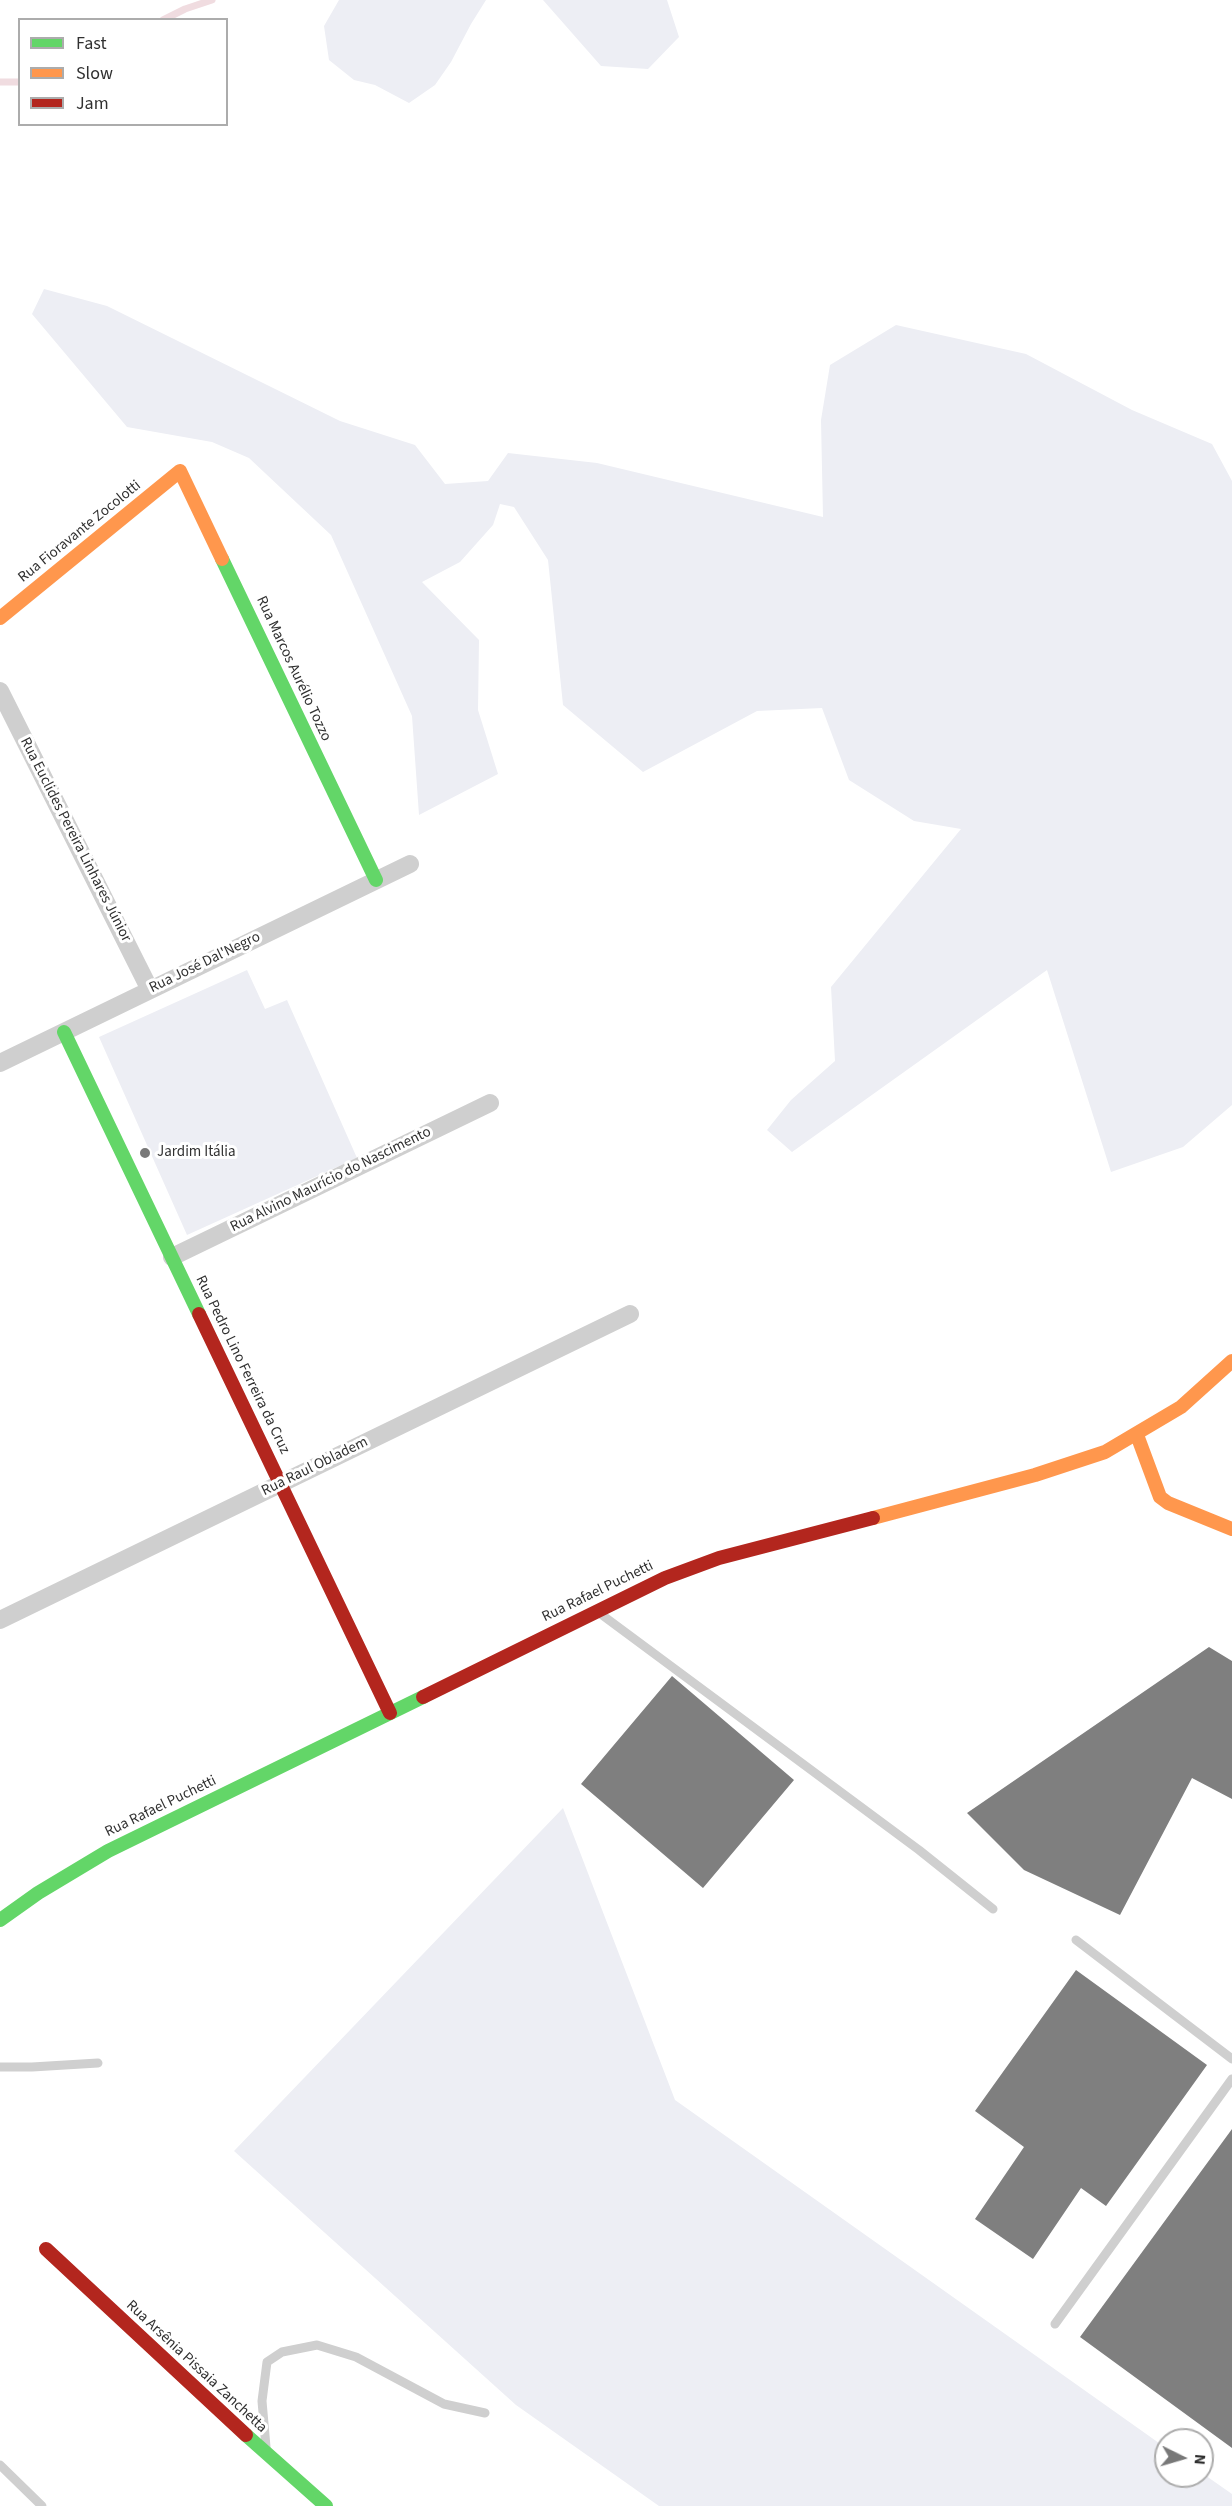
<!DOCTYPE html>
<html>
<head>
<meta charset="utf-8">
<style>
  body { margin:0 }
  #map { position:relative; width:1232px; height:2506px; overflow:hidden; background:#fff; font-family:"Source Sans 3",sans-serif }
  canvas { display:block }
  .legend { position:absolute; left:18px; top:18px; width:210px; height:108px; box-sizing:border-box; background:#fff; border:2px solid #acacac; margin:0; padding:8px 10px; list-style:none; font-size:18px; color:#303030 }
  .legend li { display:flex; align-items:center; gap:12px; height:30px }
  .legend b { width:30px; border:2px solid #acacac }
  .north { position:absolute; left:1154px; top:2428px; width:60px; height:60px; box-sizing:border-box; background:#fff; border:2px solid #acacac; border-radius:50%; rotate:95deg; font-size:16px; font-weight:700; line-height:24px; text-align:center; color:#303030 }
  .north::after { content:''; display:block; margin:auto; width:21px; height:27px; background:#787878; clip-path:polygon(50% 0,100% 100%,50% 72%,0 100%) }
</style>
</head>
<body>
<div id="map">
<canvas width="1232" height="2506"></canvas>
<ul class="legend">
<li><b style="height:8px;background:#63d668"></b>Fast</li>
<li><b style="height:8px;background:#ff974d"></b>Slow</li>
<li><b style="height:8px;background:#b3261e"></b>Jam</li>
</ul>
<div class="north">N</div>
</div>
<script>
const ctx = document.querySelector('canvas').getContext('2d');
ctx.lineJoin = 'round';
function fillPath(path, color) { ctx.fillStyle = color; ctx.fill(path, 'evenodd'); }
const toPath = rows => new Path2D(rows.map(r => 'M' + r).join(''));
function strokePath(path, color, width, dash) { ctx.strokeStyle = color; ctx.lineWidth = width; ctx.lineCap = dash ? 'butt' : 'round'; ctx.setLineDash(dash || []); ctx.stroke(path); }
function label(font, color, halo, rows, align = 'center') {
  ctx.font = font + ' "Source Sans 3",sans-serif'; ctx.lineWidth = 6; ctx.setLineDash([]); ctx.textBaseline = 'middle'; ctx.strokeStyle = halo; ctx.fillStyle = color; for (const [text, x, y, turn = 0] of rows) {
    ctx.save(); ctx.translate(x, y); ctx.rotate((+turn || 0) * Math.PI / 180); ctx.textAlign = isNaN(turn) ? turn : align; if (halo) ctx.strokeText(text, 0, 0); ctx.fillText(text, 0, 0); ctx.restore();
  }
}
fillPath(toPath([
  [339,0,486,0,471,24,451,62,435,85,409,103,375,85,354,80,329,60,324,26],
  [543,0,667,0,679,37,648,69,601,66],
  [44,289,107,306,340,421,415,445,445,484,488,481,508,453,597,463,823,517,821,420,830,365,896,325,1026,354,1132,410,1212,444,1232,481,1232,1105,1183,1147,1111,1172,1047,970,792,1152,767,1130,791,1100,835,1061,831,987,961,829,914,821,849,780,822,708,757,711,643,772,563,705,548,560,514,507,500,504,493,525,460,562,422,582,479,640,478,710,498,774,419,815,412,716,331,535,249,458,212,442,127,427,32,314],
  [247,970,265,1009,287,1000,357,1158,187,1235,99,1037],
  [563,1808,675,2100,1166,2448,1166,2476,1202,2476,1202,2473,1232,2494,1232,2506,659,2506,516,2405,234,2151]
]), '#edeef4');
strokePath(toPath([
  [163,20,185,9,212,0],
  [0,82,20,82]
]), '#f0dce0', 7);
fillPath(toPath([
  [1209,1647,1232,1661,1232,1799,1192,1778,1120,1915,1024,1870,967,1813],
  [672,1676,794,1780,703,1888,581,1784],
  [1076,1970,1207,2065,1106,2206,1081,2188,1033,2259,975,2219,1024,2147,975,2111],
  [1232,2129,1232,2448,1080,2337]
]), '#7f7f7f');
strokePath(toPath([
  [598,1612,919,1850,993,1909],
  [1076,1940,1232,2059],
  [0,2067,32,2067,98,2063],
  [1055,2324,1232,2079],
  [266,2447,262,2401,267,2362,282,2352,317,2345,356,2357,444,2404,485,2413],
  [0,2465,42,2506]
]), '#cfcfcf', 9);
strokePath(toPath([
  [0,691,150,990],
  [0,1063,410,864],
  [172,1257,490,1103],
  [0,1620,630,1314]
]), '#cfcfcf', 18);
strokePath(toPath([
  [222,559,376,880],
  [64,1032,199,1314],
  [0,1920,38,1893,108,1851,423,1697],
  [246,2435,326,2506]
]), '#63d668', 14);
strokePath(toPath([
  [0,618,180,471,222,559],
  [1137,1435,1160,1497,1168,1503,1232,1529],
  [873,1518,1035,1475,1105,1452,1181,1407,1232,1361]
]), '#ff974d', 14);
strokePath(toPath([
  [199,1314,390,1713],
  [423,1697,665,1578,719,1558,873,1518],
  [46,2249,246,2435]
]), '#b3261e', 14);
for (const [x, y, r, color] of [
  [145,1153,6,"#787878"]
]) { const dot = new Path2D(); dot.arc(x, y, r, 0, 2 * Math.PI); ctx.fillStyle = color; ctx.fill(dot); strokePath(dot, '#fff', 2); }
label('15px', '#303030', '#fff', [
  ["Rua Fioravante Zocolotti",80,532,-39],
  ["Rua Marcos Aurélio Tozzo",293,669,65],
  ["Rua Euclides Pereira Linhares Júnior",75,840,63],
  ["Rua José Dal'Negro",205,963,-26],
  ["Rua Alvino Maurício do Nascimento",331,1180,-26],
  ["Rua Pedro Lino Ferreira da Cruz",242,1365,64],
  ["Rua Raul Obladem",315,1467,-26],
  ["Rua Rafael Puchetti",598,1592,-26],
  ["Rua Rafael Puchetti",161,1807,-26],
  ["Rua Arsênia Pissaia Zanchetta",196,2367,43]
]);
label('15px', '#303030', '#fff', [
  ["Jardim Itália",157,1153]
], 'left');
</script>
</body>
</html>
